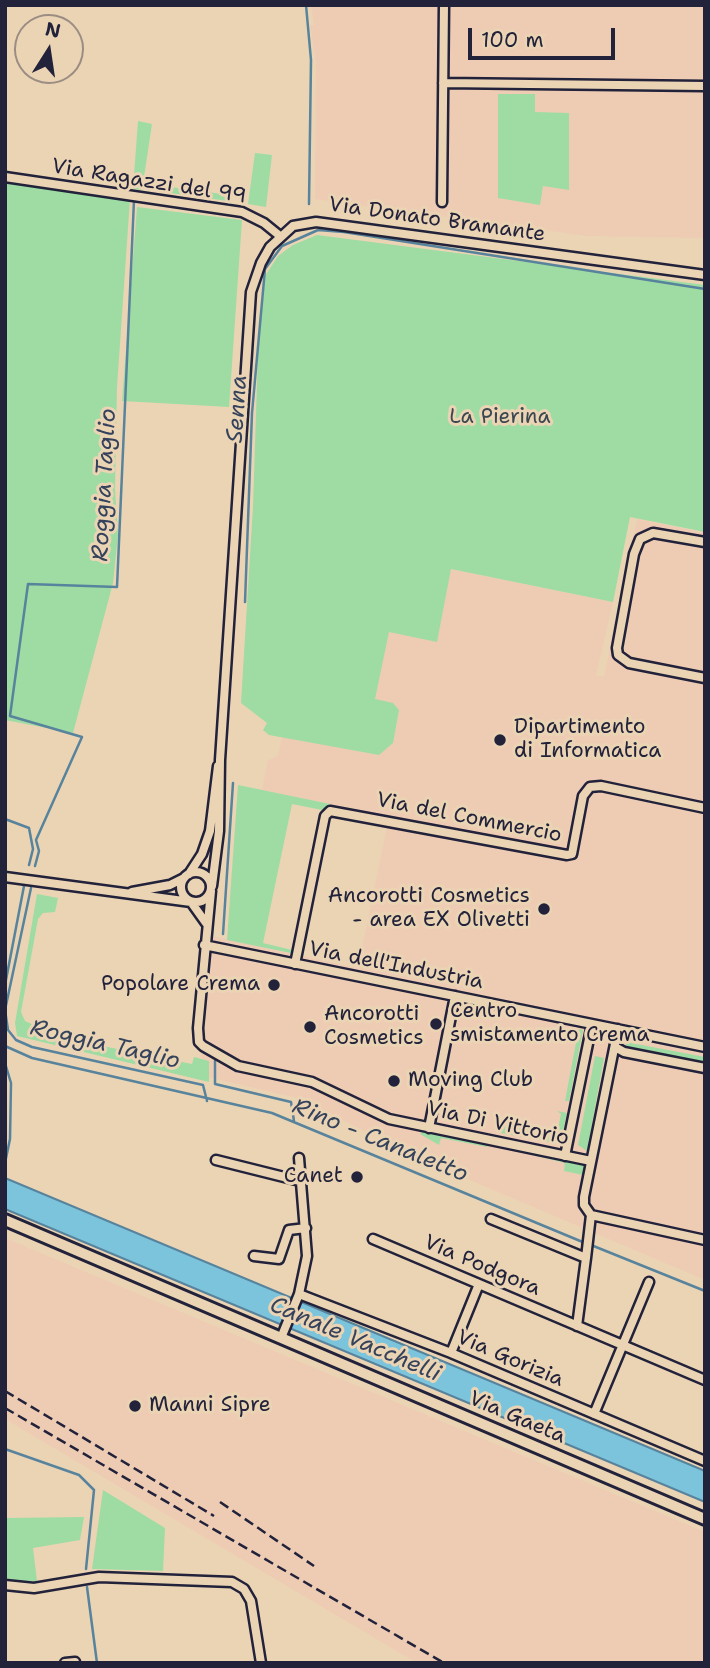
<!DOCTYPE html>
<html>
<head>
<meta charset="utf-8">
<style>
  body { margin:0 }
  #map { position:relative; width:710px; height:1668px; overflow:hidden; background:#ebd4b4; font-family:"Shantell Sans",sans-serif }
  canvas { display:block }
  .frame { position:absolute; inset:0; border:7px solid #22223b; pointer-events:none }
  .north { position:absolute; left:14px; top:14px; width:70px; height:70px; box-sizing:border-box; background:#ebd4b4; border:2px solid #9b8d84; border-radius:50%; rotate:12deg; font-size:19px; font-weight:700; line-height:28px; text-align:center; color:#22223b }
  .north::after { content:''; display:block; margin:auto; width:24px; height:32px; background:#22223b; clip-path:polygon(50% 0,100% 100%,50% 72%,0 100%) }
  .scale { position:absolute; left:468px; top:28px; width:147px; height:32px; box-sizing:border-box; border:4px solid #22223b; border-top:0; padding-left:9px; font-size:21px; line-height:24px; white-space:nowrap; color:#22223b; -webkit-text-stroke:5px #ebd4b4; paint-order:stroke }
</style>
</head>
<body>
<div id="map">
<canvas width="710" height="1668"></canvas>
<div class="frame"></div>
<div class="north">N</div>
<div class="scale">100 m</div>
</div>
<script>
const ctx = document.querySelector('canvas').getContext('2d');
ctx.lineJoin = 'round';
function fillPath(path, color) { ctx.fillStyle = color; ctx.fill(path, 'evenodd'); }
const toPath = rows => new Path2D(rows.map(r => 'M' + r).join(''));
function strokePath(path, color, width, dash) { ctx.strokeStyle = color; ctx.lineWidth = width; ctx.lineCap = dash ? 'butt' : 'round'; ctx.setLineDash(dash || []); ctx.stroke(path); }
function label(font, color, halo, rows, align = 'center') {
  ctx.font = font + ' "Shantell Sans",sans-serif'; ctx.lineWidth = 6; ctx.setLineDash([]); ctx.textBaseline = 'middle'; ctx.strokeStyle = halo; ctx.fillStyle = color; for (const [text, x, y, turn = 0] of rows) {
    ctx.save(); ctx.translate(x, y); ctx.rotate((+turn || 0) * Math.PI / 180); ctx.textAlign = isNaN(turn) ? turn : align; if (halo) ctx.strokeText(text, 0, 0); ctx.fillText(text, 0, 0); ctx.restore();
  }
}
fillPath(toPath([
  [311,5,705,5,705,238,587,236,315,199,316,62,310,25,314,25],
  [637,519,705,533,705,1280,430,1163,297,1098,199,1075,212,936,358,968,389,817,262,790,268,760,278,756,282,738,263,730,267,723,241,703,252,529,613,602,596,675,604,677],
  [5,1238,705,1532,705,1663,417,1663,5,1419]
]), '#eeccb4');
fillPath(toPath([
  [498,94,535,94,535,112,569,113,569,190,543,186,540,205,498,198],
  [138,121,152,124,142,190,133,189],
  [255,153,272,155,266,207,248,204],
  [5,182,130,199,117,387,115,489,118,535,113,583,73,733,5,720],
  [164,186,229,195,228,201,163,192],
  [137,207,242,220,229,407,122,401],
  [317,235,705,285,705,532,630,517,613,602,451,569,437,642,389,632,375,699,393,703,399,710,393,743,379,755,269,735,263,730,267,723,241,703,253,507,259,321,265,276,278,256,293,245],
  [238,785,330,804,322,810,292,804,263,943,292,950,291,953,227,940],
  [37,894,58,898,55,912,43,913,38,919,21,1012,25,1021,34,1025,33,1032,192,1064,194,1057,209,1061,209,1082,17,1036,15,1023],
  [572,1028,583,1030,569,1101,565,1101,578,1032],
  [626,1042,705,1057,705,1062,626,1046],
  [595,1056,604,1058,587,1151,578,1145],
  [557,1111,567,1113,560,1144,501,1133,503,1124,557,1134,561,1114],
  [423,1131,488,1145,487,1147,441,1138,439,1145,420,1134],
  [491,1145,585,1165,583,1175,564,1171,565,1163],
  [103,1490,165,1528,163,1571,92,1569],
  [84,1517,80,1540,33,1548,37,1581,23,1583,6,1578,5,1518]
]), '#9edca4');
const water = toPath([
  [5,1178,705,1471,705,1502,5,1209,5,1178]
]);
fillPath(water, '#7cc4dc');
strokePath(water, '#58839c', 2);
strokePath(toPath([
  [306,5,311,60,309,204],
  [245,602,252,413,265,269,282,246,318,230,344,232,705,289],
  [5,819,29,828,33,849,29,865],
  [35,866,39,851,36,840,82,737,10,716,28,584,117,587,134,200],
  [31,888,5,1010,8,1030,16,1040,32,1047,203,1085,207,1101],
  [223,934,233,783],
  [5,985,24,886],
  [5,1046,32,1058,272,1113,585,1243],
  [215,1061,215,1084,291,1102,294,1121],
  [5,1063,11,1083,10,1139,5,1163],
  [591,1245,705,1291],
  [5,1449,79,1475,94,1490,86,1569],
  [87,1587,97,1663]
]), '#58839c', 2.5);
const street = toPath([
  [443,83,705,86],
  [5,177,242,212,264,223,280,236],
  [442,202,444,5],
  [705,542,653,533,640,539,634,554,617,648,618,655,629,663,705,678],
  '181 887a15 15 0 1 1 30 0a15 15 0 1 1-30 0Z',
  [189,874,202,854,210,831,218,766],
  [5,877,191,902,206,923],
  [212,886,219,831,220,760,251,292,261,263,270,247,293,226,316,222,705,275],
  [211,891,198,1028,199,1042,203,1046,238,1066,312,1082,389,1119,591,1161],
  [132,892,170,885,184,878],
  [204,945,705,1047],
  [295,964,325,816,330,811,567,855,572,854,583,796,590,787,601,786,705,808],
  [615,1047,624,1052,705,1068],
  [429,1128,455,996],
  [565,1156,592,1024],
  [216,1160,300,1181],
  [591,1215,584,1205,584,1197,618,1029],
  [591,1215,705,1240],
  [491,1219,586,1258,577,1326],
  [373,1239,705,1380],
  [254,1256,279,1259,289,1230,306,1228],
  [586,1258,591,1215],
  [299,1294,451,1353,705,1461],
  [281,1338,299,1294,307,1256,299,1158],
  [451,1353,479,1284],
  [594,1414,649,1282],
  [5,1585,34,1588,99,1577,232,1582,244,1589,251,1601,261,1663],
  [65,1663,75,1662]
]);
const secondary = toPath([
  [5,1220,705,1519]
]);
strokePath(street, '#22223b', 13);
strokePath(secondary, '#22223b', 16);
strokePath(street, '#ebd4b4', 8);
strokePath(secondary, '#ebd4b4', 10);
strokePath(toPath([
  [5,1391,214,1516],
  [5,1408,444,1663],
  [220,1502,314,1566]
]), '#22223b', 2.5, [10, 5]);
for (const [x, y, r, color] of [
  [500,740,7,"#22223b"],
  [544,909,7,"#22223b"],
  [274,985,7,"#22223b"],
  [436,1024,7,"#22223b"],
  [310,1027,7,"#22223b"],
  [394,1081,7,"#22223b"],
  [357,1177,7,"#22223b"],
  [135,1406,7,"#22223b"]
]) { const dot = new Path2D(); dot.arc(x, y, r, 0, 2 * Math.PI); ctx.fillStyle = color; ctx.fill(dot); strokePath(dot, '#ebd4b4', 2.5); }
label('21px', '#22223b', '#ebd4b4', [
  ["Via Ragazzi del 99",149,182,9],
  ["Via Donato Bramante",437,220,8],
  ["Via del Commercio",469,818,11],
  ["Via dell'Industria",396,966,11],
  ["Via Di Vittorio",498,1124,12],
  ["Via Podgora",482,1266,23],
  ["Via Gorizia",510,1359,23],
  ["Via Gaeta",517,1418,23]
]);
label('21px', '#3b4750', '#ebd4b4', [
  ["La Pierina",500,418]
]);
label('21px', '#22223b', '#ebd4b4', [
  ["Dipartimento",514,728],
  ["di Informatica",514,752],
  ["Ancorotti Cosmetics",530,897,"right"],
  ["- area EX Olivetti",530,921,"right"],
  ["Popolare Crema",260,985,"right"],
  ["Centro",450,1012],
  ["smistamento Crema",450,1036],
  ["Ancorotti",324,1015],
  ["Cosmetics",324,1039],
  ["Moving Club",408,1081],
  ["Canet",343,1177,"right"],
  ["Manni Sipre",149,1406]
], 'left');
label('italic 23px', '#34425b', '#ebd4b4', [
  ["Senna",238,409,-86],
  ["Roggia Taglio",105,485,-87],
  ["Roggia Taglio",105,1045,13],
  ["Rino - Canaletto",380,1141,22],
  ["Canale Vacchelli",355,1340,23]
]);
</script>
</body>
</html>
